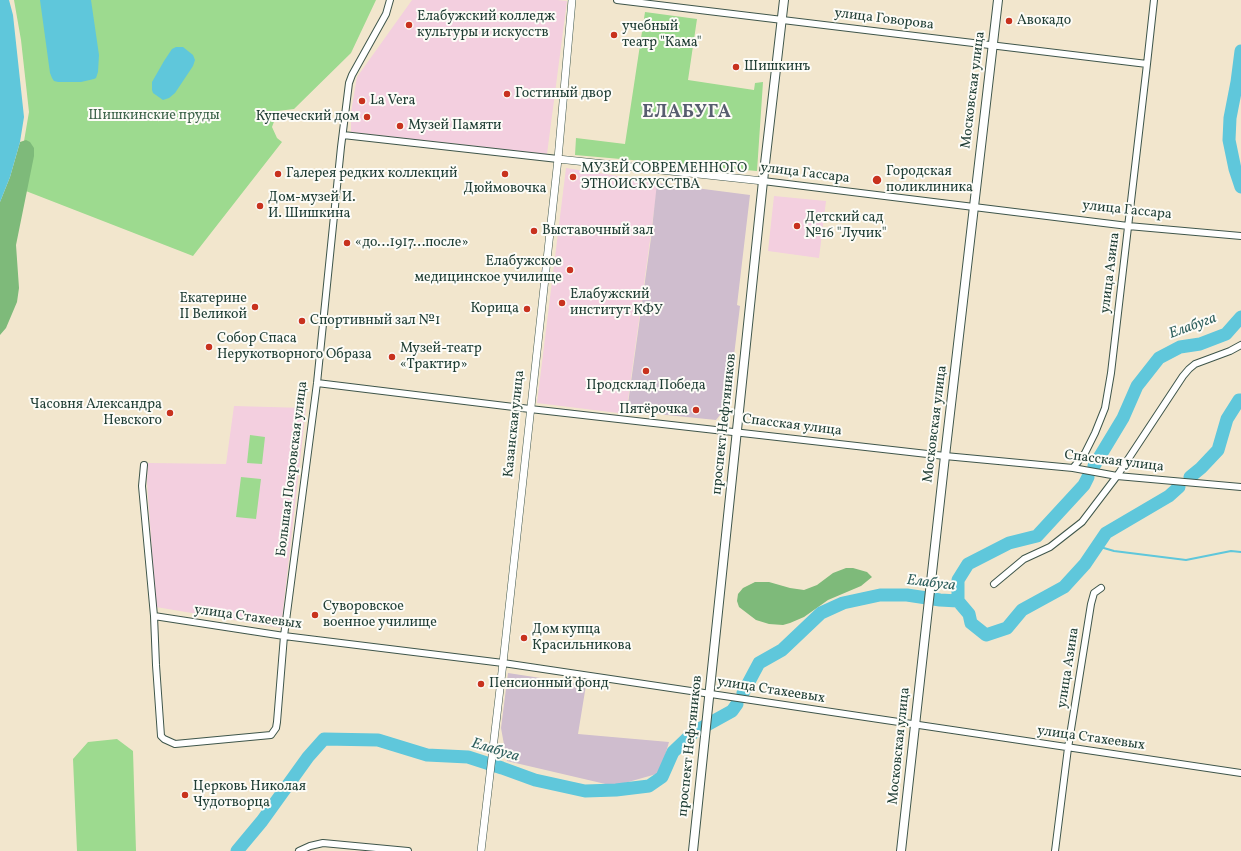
<!DOCTYPE html>
<html>
<head>
<meta charset="utf-8">
<style>
  body { margin:0 }
  canvas { display:block; background:#f2e6cd }
</style>
</head>
<body>
<canvas width="1241" height="851"></canvas>
<script>
const ctx = document.querySelector('canvas').getContext('2d');
ctx.lineJoin = 'round';
function fillPath(path, color) { ctx.fillStyle = color; ctx.fill(path, 'evenodd'); }
const toPath = rows => new Path2D(rows.map(r => 'M' + r).join(''));
function strokePath(path, color, width, dash) { ctx.strokeStyle = color; ctx.lineWidth = width; ctx.lineCap = dash ? 'butt' : 'round'; ctx.setLineDash(dash || []); ctx.stroke(path); }
function label(font, color, halo, rows, align = 'center') {
  ctx.font = font + ' Vollkorn,serif'; ctx.lineWidth = 4; ctx.setLineDash([]); ctx.textBaseline = 'middle'; ctx.strokeStyle = halo; ctx.fillStyle = color; for (const [text, x, y, turn = 0] of rows) {
    ctx.save(); ctx.translate(x, y); ctx.rotate((+turn || 0) * Math.PI / 180); ctx.textAlign = isNaN(turn) ? turn : align; if (halo) ctx.strokeText(text, 0, 0); ctx.fillText(text, 0, 0); ctx.restore();
  }
}
fillPath(toPath([
  [412,0,557,0,567,1,547,154,351,132,351,112,357,77],
  [566,168,658,182,626,414,537,403],
  [774,196,826,201,819,258,768,251],
  [234,406,306,408,281,628,156,607,147,482,148,463,226,464]
]), '#f3cfdf');
fillPath(toPath([
  [657,183,750,195,737,305,740,306,728,405,716,420,627,411,651,238],
  [508,673,586,685,578,734,669,742,660,773,614,786,507,761,501,728]
]), '#cfbdce');
fillPath(toPath([
  [14,0,376,0,351,53,294,109,278,111,272,127,277,138,282,142,193,256,13,186,23,147,29,112,21,40],
  [645,12,697,19,688,80,754,90,755,83,763,82,757,171,575,155,576,138,625,144],
  [250,435,265,437,262,464,247,463],
  [241,477,261,479,256,519,236,517],
  [117,739,133,751,136,851,77,851,73,759,88,742]
]), '#9dda8f');
fillPath(toPath([
  [26,140,30,142,34,148,34,156,16,245,19,288,17,302,6,328,0,335,0,202,10,177,20,142],
  [846,568,853,568,867,572,872,577,861,586,828,600,804,617,790,623,783,625,769,624,756,620,739,607,737,601,738,594,743,588,755,582,769,582,790,588,804,590,817,585,833,573]
]), '#7eba7a');
fillPath(toPath([
  [0,0,9,0,13,15,24,117,20,142,10,177,0,202],
  [40,0,91,0,99,55,98,72,96,78,94,79,81,82,58,82,54,81,52,78,50,73],
  [176,47,183,47,193,55,195,60,193,66,175,93,169,98,163,100,153,93,152,90,152,82,164,61,172,49]
]), '#5fc7db');
strokePath(toPath([
  [1097,546,1114,551,1186,560,1231,551,1241,552]
]), '#5fc7db', 2);
strokePath(toPath([
  [1241,51,1237,82,1230,118,1229,140,1235,169,1241,187],
  [1094,466,1123,418,1137,386,1159,358,1180,347,1200,344,1226,334,1241,317],
  [1190,477,1201,468,1218,450,1227,419,1239,400,1241,400],
  [958,601,958,580,968,564,1009,543,1037,536,1084,485,1088,477],
  [743,693,759,663,782,650,821,613,843,603,880,595,907,595,940,600,958,601,969,614,971,623,986,635,1007,628,1022,610,1064,587,1085,564,1106,533,1169,496,1179,487],
  [237,851,262,821,308,757,324,739,378,740,427,755,468,757,502,768,535,780,585,791,616,790,649,786,662,777,673,752,694,732,732,711,737,704]
]), '#5fc7db', 13);
const minor = toPath([
  [617,0,1147,64],
  [343,135,558,159],
  [763,181,1128,226,1241,236],
  [317,383,530,409,945,456,1073,468,1117,476,1241,487],
  [144,465,142,486,154,616,156,665,161,736,164,739,175,744,271,735,276,728,277,722,284,636,317,383,341,147,349,83,352,75,386,14,390,0],
  [1073,468,1085,453,1095,433,1105,408,1111,373,1147,64,1154,0],
  [994,584,1024,559,1050,547,1082,522,1117,476,1183,376,1189,369,1195,364,1230,351,1241,345],
  [154,616,284,636,503,663,1241,773],
  [299,851,310,846,323,843,408,851],
  [1055,851,1068,748,1091,604,1094,593,1101,588]
]);
const tertiary = toPath([
  [558,159,763,181],
  [481,851,503,663,558,159,572,0]
]);
const secondary = toPath([
  [693,851,763,181,784,0],
  [901,851,945,456,998,0]
]);
strokePath(minor, '#3f564b', 8);
strokePath(tertiary, '#3f564b', 8);
strokePath(secondary, '#3f564b', 10);
strokePath(minor, '#fff', 6);
strokePath(tertiary, '#fff', 7);
strokePath(secondary, '#fff', 8);
for (const [x, y, r, color] of [
  [1009,21,4,"#c8321e"],
  [409,25,4,"#c8321e"],
  [614,35,4,"#c8321e"],
  [736,67,4,"#c8321e"],
  [507,94,4,"#c8321e"],
  [362,101,4,"#c8321e"],
  [367,117,4,"#c8321e"],
  [400,126,4,"#c8321e"],
  [278,174,4,"#c8321e"],
  [505,174,4,"#c8321e"],
  [573,177,4,"#c8321e"],
  [877,180,5,"#c8321e"],
  [260,206,4,"#c8321e"],
  [797,226,4,"#c8321e"],
  [534,231,4,"#c8321e"],
  [347,243,4,"#c8321e"],
  [570,270,4,"#c8321e"],
  [562,303,4,"#c8321e"],
  [255,307,4,"#c8321e"],
  [527,309,4,"#c8321e"],
  [302,321,4,"#c8321e"],
  [209,347,4,"#c8321e"],
  [392,357,4,"#c8321e"],
  [646,371,4,"#c8321e"],
  [696,410,4,"#c8321e"],
  [170,413,4,"#c8321e"],
  [315,615,4,"#c8321e"],
  [524,638,4,"#c8321e"],
  [481,684,4,"#c8321e"],
  [185,795,4,"#c8321e"]
]) { const dot = new Path2D(); dot.arc(x, y, r, 0, 2 * Math.PI); ctx.fillStyle = color; ctx.fill(dot); strokePath(dot, '#fdfcf7', 1.5); }
label('14px', '#1f3d34', '#fdfcf7', [
  ["Елабужский колледж",417,17],
  ["культуры и искусств",417,33],
  ["Авокадо",1017,21],
  ["учебный",622,27],
  ["театр \"Кама\"",622,43],
  ["Шишкинъ",744,67],
  ["Гостиный двор",515,94],
  ["La Vera",370,101],
  ["Купеческий дом",359,117,"right"],
  ["Музей Памяти",408,126],
  ["МУЗЕЙ СОВРЕМЕННОГО",581,169],
  ["ЭТНОИСКУССТВА",581,185],
  ["Городская",886,172],
  ["поликлиника",886,188],
  ["Галерея редких коллекций",286,174],
  ["Дюймовочка",505,189,"center"],
  ["Дом-музей И.",268,198],
  ["И. Шишкина",268,214],
  ["Детский сад",805,218],
  ["№16 \"Лучик\"",805,234],
  ["Выставочный зал",542,231],
  ["«до...1917...после»",355,243],
  ["Елабужское",562,262,"right"],
  ["медицинское училище",562,278,"right"],
  ["Елабужский",570,295],
  ["институт КФУ",570,311],
  ["Екатерине",247,299,"right"],
  ["II Великой",247,315,"right"],
  ["Корица",519,309,"right"],
  ["Спортивный зал №1",310,321],
  ["Собор Спаса",217,339],
  ["Нерукотворного Образа",217,355],
  ["Музей-театр",400,349],
  ["«Трактир»",400,365],
  ["Продсклад Победа",646,386,"center"],
  ["Часовня Александра",162,405,"right"],
  ["Невского",162,421,"right"],
  ["Пятёрочка",688,410,"right"],
  ["Суворовское",323,607],
  ["военное училище",323,623],
  ["Дом купца",532,630],
  ["Красильникова",532,646],
  ["Пенсионный фонд",489,684],
  ["Церковь Николая",193,787],
  ["Чудотворца",193,803]
], 'left');
label('14px', '#1f3d34', '#fdfcf7', [
  ["улица Говорова",884,20,7],
  ["Московская улица",974,90,-83],
  ["улица Гассара",805,174,7],
  ["улица Гассара",1127,211,6],
  ["улица Азина",1111,273,-83],
  ["Казанская улица",515,424,-84],
  ["проспект Нефтяников",725,424,-84],
  ["Московская улица",936,424,-83],
  ["Спасская улица",792,426,7],
  ["Спасская улица",1114,462,7],
  ["Большая Покровская улица",293,469,-83],
  ["улица Стахеевых",248,618,8],
  ["улица Азина",1069,668,-81],
  ["улица Стахеевых",771,691,9],
  ["улица Стахеевых",1091,739,8],
  ["проспект Нефтяников",691,746,-84],
  ["Московская улица",900,746,-84]
]);
label('14px', '#3e644b', '#fdfcf7', [
  ["Шишкинские пруды",154,116]
]);
label('italic 15px', '#2f605e', '#fdfcf7', [
  ["Елабуга",1193,327,-20],
  ["Елабуга",931,584,7],
  ["Елабуга",495,751,17]
]);
ctx.letterSpacing = '1px';
label('bold 18px', '#575d6f', '#fdfcf7', [
  ["ЕЛАБУГА",687,114]
]);
ctx.letterSpacing = '0px';
</script>
</body>
</html>
